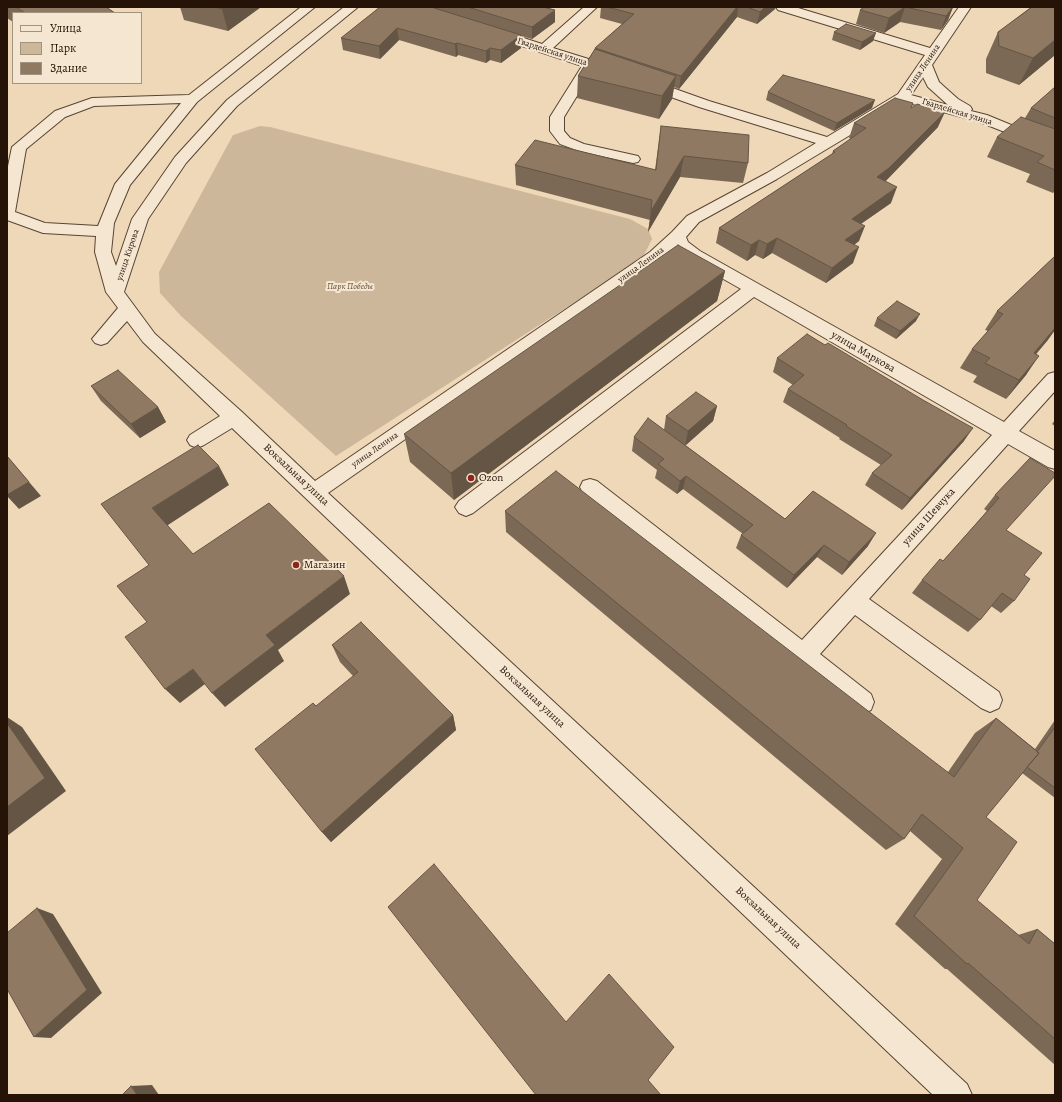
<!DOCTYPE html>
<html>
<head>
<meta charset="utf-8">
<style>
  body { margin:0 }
  #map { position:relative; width:1062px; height:1102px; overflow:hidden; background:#efd8b8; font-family:Alegreya,serif }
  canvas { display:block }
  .frame { position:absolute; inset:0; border:8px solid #261307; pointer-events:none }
  .legend { position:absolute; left:12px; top:12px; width:130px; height:72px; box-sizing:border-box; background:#f5e6d1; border:1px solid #a29280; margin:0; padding:5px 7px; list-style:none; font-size:12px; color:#261307 }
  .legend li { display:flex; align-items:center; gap:8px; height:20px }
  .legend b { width:20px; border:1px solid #a29280 }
</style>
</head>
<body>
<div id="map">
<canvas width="1062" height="1102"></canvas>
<div class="frame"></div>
<ul class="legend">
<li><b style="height:5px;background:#f5e6d1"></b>Улица</li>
<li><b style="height:11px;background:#cdb79a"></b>Парк</li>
<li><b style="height:11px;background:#8f7963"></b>Здание</li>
</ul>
</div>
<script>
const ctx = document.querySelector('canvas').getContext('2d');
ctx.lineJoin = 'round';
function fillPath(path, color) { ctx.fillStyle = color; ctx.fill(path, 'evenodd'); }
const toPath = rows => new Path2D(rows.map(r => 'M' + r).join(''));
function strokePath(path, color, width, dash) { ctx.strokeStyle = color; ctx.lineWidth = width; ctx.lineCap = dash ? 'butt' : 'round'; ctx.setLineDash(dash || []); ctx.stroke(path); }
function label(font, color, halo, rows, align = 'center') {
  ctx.font = font + ' Alegreya,serif'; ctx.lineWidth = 4; ctx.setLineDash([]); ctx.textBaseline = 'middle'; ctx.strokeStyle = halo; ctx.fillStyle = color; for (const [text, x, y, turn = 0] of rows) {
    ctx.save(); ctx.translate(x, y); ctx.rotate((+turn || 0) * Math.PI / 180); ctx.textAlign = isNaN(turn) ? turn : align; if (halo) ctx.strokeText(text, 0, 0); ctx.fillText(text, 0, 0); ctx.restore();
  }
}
fillPath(toPath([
  [260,126,270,127,630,219,648,229,652,239,644,255,631,266,336,456,181,316,160,293,159,272,233,135]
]), '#cdb79a');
const minor = toPath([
  [301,7,315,7,197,102,130,185,114,223,111,252,116,266,132,219,175,157,227,100,344,7,358,7,237,106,186,163,148,219,124,292,155,334,242,412,315,481,650,252,672,232,687,216,767,173,816,143,699,107,640,86,638,83,640,80,650,80,709,101,827,137,898,94,925,55,778,10,776,7,795,7,930,48,959,7,971,7,932,65,939,82,958,99,970,106,972,109,971,111,987,115,1055,143,1055,152,977,121,905,102,777,179,699,222,686,237,688,242,700,251,1004,422,1048,374,1055,372,1055,391,1019,431,1055,451,1055,469,1048,467,1008,444,869,599,999,692,1002,700,999,708,990,712,981,708,855,615,820,654,871,694,874,702,871,710,862,714,853,710,583,493,580,487,583,481,590,479,597,481,802,640,992,435,754,297,473,513,466,516,459,513,455,507,459,501,741,289,688,259,675,248,662,260,328,493,967,1084,972,1095,933,1095,232,428,204,445,197,448,190,445,187,440,190,435,220,416,143,342,127,321,107,343,101,345,95,343,92,339,118,308,106,292,95,252,96,236,43,233,7,220,7,171,12,147,55,111,92,98,189,95,301,7],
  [923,77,928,87,948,105,911,95,923,77],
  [181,103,115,184,98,226,45,223,15,212,26,149,65,117,94,106,181,103],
  [584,7,597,7,553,48,595,61,619,70,621,73,619,76,614,77,593,70,564,117,564,131,570,138,584,144,638,156,640,159,638,162,633,163,579,151,560,144,550,131,550,117,582,66,489,35,487,32,489,29,493,28,542,44,584,7]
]);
strokePath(minor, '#584433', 2);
fillPath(minor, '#f5e6d1');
fillPath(toPath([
  [7,7,106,7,115,13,13,13,13,22,7,18],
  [180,7,261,7,228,31,184,20],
  [380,7,543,7,555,22,532,39,521,36,521,48,501,63,490,60,486,63,458,55,456,57,399,40,380,59,343,50,341,38],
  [601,7,776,7,775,9,757,24,737,17,679,89,674,87,672,99,659,119,577,98,578,76,595,49,595,48,622,24,600,18],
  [864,7,953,7,948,20,941,30,900,22,884,33,856,24,860,10],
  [1030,7,1055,7,1055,55,1019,85,986,73,986,59,998,32,1031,7],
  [834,32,873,41,860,50,832,40],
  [1055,87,1055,191,1053,193,1026,182,1030,174,987,157,997,137,1025,118,1031,108],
  [768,92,872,108,834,131,766,100],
  [911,108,938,127,885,181,891,203,861,224,859,241,854,245,853,263,826,283,772,253,763,259,755,255,747,261,716,243,719,228,832,154,833,151,851,139,849,138,854,123],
  [661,126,748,163,743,183,680,177,648,232,650,220,516,185,515,165,655,170],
  [1055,256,1055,330,1047,341,1036,354,1026,375,1006,399,973,382,977,376,960,368,972,349,988,331,985,330,997,311],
  [725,271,717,301,454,500,410,462,404,434],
  [877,318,916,321,896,339,874,326],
  [777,358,964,441,902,510,865,485,872,473,881,465,839,439,840,438,783,402,788,389,793,385,773,372],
  [91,386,158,407,166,422,140,438,101,401],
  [717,406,713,421,685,445,785,519,868,546,842,575,817,557,787,588,736,548,741,535,743,534,683,489,677,494,655,478,657,470,632,451,634,437,664,430,666,416],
  [1055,420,1055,426,1052,424],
  [1030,458,1006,530,1024,575,1014,601,1001,613,991,606,980,620,968,632,912,593,922,580,943,561,987,511,984,509,995,495],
  [505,511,948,772,975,733,996,718,1035,749,1055,720,1055,798,1022,773,986,817,977,900,1018,935,1037,929,1055,944,1055,1065,947,969,945,969,895,924,942,859,910,831,904,839,886,850,506,532],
  [332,645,453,715,456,730,331,842,322,832,353,676,340,662]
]), '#7b6855');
fillPath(toPath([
  [224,7,261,7,228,31,222,9],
  [737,7,738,7,737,17,679,89,681,76],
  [765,7,776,7,775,9,757,24,760,12],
  [905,7,900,22,884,33,889,18],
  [953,7,948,20,941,30,946,16],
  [555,10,555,22,532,39,532,27],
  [397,28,399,40,380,59,379,46],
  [876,33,873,41,860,50,862,42],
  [521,35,521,48,501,63,501,50],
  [1055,40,1055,55,1019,85,1033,58],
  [457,43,458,55,456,57,455,44],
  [490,48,490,60,486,63,486,51],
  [676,76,672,99,659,119,662,96],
  [875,100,872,108,834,131,837,123],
  [945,112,938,127,883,184,877,177],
  [684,156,680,177,648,232,651,211],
  [897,187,891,203,846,234,852,219],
  [865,226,859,241,840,255,845,240],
  [777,238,772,253,763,259,767,244],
  [759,240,755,255,747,261,751,245],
  [859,247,853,263,826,283,832,268],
  [725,271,717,301,454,500,451,473],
  [920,314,916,321,896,339,900,331],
  [1055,328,1055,330,1047,341,1021,372,1034,353],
  [1039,356,1026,375,1006,399,1019,380],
  [717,406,713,421,685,446,688,431],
  [158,407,166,422,140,438,131,424],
  [973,428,964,441,902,510,910,498],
  [7,456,41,496,19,509,7,496],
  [219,466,229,485,165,527,152,508],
  [686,476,683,489,677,494,680,481],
  [876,533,868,546,842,575,849,562],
  [824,545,817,557,787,588,794,575],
  [344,576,350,594,278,650,284,661,225,707,212,693,266,635],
  [193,669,205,684,180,703,165,689],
  [453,715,456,730,331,842,322,832],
  [7,717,22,727,66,791,7,836],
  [37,908,53,914,102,993,51,1038,34,1037],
  [152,1085,159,1095,137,1095,131,1086]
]), '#645545');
const building = toPath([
  [16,7,106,7,115,13,25,13,16,7],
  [215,7,224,7,222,9,215,7],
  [380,7,431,7,521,35,501,50,490,48,486,51,457,43,455,44,397,28,379,46,341,38,380,7],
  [468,7,543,7,555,10,532,27,468,7],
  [607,7,737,7,681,76,595,48,634,14,607,7],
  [747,7,765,7,760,12,747,7],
  [864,7,953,7,946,16,905,7,889,18,860,10,864,7],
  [1032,7,1055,7,1055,40,1033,58,999,46,998,32,1032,7],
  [846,24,876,33,862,42,834,32,846,24],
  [595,49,676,76,662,96,578,76,595,49],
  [783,75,875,100,837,123,768,92,783,75],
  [1055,87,1055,118,1031,108,1055,87],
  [895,98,913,103,911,108,917,104,945,112,889,168,877,177,897,187,852,219,865,226,845,240,859,247,832,268,777,238,767,244,759,240,751,245,719,228,835,152,833,151,866,128,854,123,895,98],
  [1021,117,1055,129,1055,170,1037,162,1044,156,997,137,1021,117],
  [661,126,749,135,748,163,684,156,651,211,652,200,515,165,535,140,656,170,661,126],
  [678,245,725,271,451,473,404,434,678,245],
  [1055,256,1055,328,1034,353,1039,356,1019,380,985,363,990,358,972,349,1003,314,997,311,1055,256],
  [897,301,920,314,900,331,877,318,897,301],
  [807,334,825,345,828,343,923,400,973,428,910,498,872,473,892,455,846,426,847,425,788,389,804,375,777,358,807,334],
  [118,370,158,407,131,424,91,386,118,370],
  [696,392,717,406,688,431,666,416,696,392],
  [648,418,785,519,813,491,876,533,849,562,824,545,794,575,741,535,753,525,686,476,680,481,658,464,664,459,634,437,648,418],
  [198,445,219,466,152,508,193,554,269,503,344,576,266,635,275,645,212,693,193,669,165,689,125,637,147,622,117,586,149,565,101,504,198,445],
  [7,456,29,482,7,495,7,456],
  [1030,458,1055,473,1055,476,1006,530,1042,553,1024,575,1030,579,1014,601,1002,593,980,620,922,580,940,559,943,561,999,498,995,495,1030,458],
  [556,471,954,777,996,718,1039,753,986,817,1017,842,977,900,1029,944,1037,929,1055,944,1055,1039,968,963,967,964,914,916,963,848,922,814,904,839,505,511,556,471],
  [361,622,453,715,322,832,255,749,313,703,316,706,358,672,332,645,361,622],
  [7,723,45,778,7,807,7,723],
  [1055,727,1055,788,1027,767,1039,753,1037,752,1055,727],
  [434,864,566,1022,609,974,674,1047,648,1080,661,1095,536,1095,388,907,434,864],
  [37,908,87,990,34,1037,7,989,7,933,37,908],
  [131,1086,137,1095,122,1095,131,1086]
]);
fillPath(building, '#8f7963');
strokePath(building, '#645545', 1);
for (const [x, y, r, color] of [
  [471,478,4,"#8f2418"],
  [296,565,4,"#8f2418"]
]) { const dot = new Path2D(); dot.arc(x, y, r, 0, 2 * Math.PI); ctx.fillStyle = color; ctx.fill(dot); strokePath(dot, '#f5e6d1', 1.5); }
label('9px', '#261307', '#f5e6d1', [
  ["Гвардейская улица",552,52,18],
  ["улица Ленина",923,68,-56],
  ["Гвардейская улица",957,112,17],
  ["улица Кирова",128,255,-71],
  ["улица Ленина",641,265,-36],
  ["улица Ленина",375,450,-35]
]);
label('italic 9px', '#604c3a', '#f5e6d1', [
  ["Парк Победы",350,287]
]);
label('11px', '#261307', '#f5e6d1', [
  ["улица Маркова",863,352,30],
  ["Вокзальная улица",296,475,43],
  ["улица Шевчука",929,517,-48],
  ["Вокзальная улица",532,697,43],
  ["Вокзальная улица",768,918,43]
]);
label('11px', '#261307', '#f5e6d1', [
  ["Ozon",479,478],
  ["Магазин",304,565]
], 'left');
</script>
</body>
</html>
